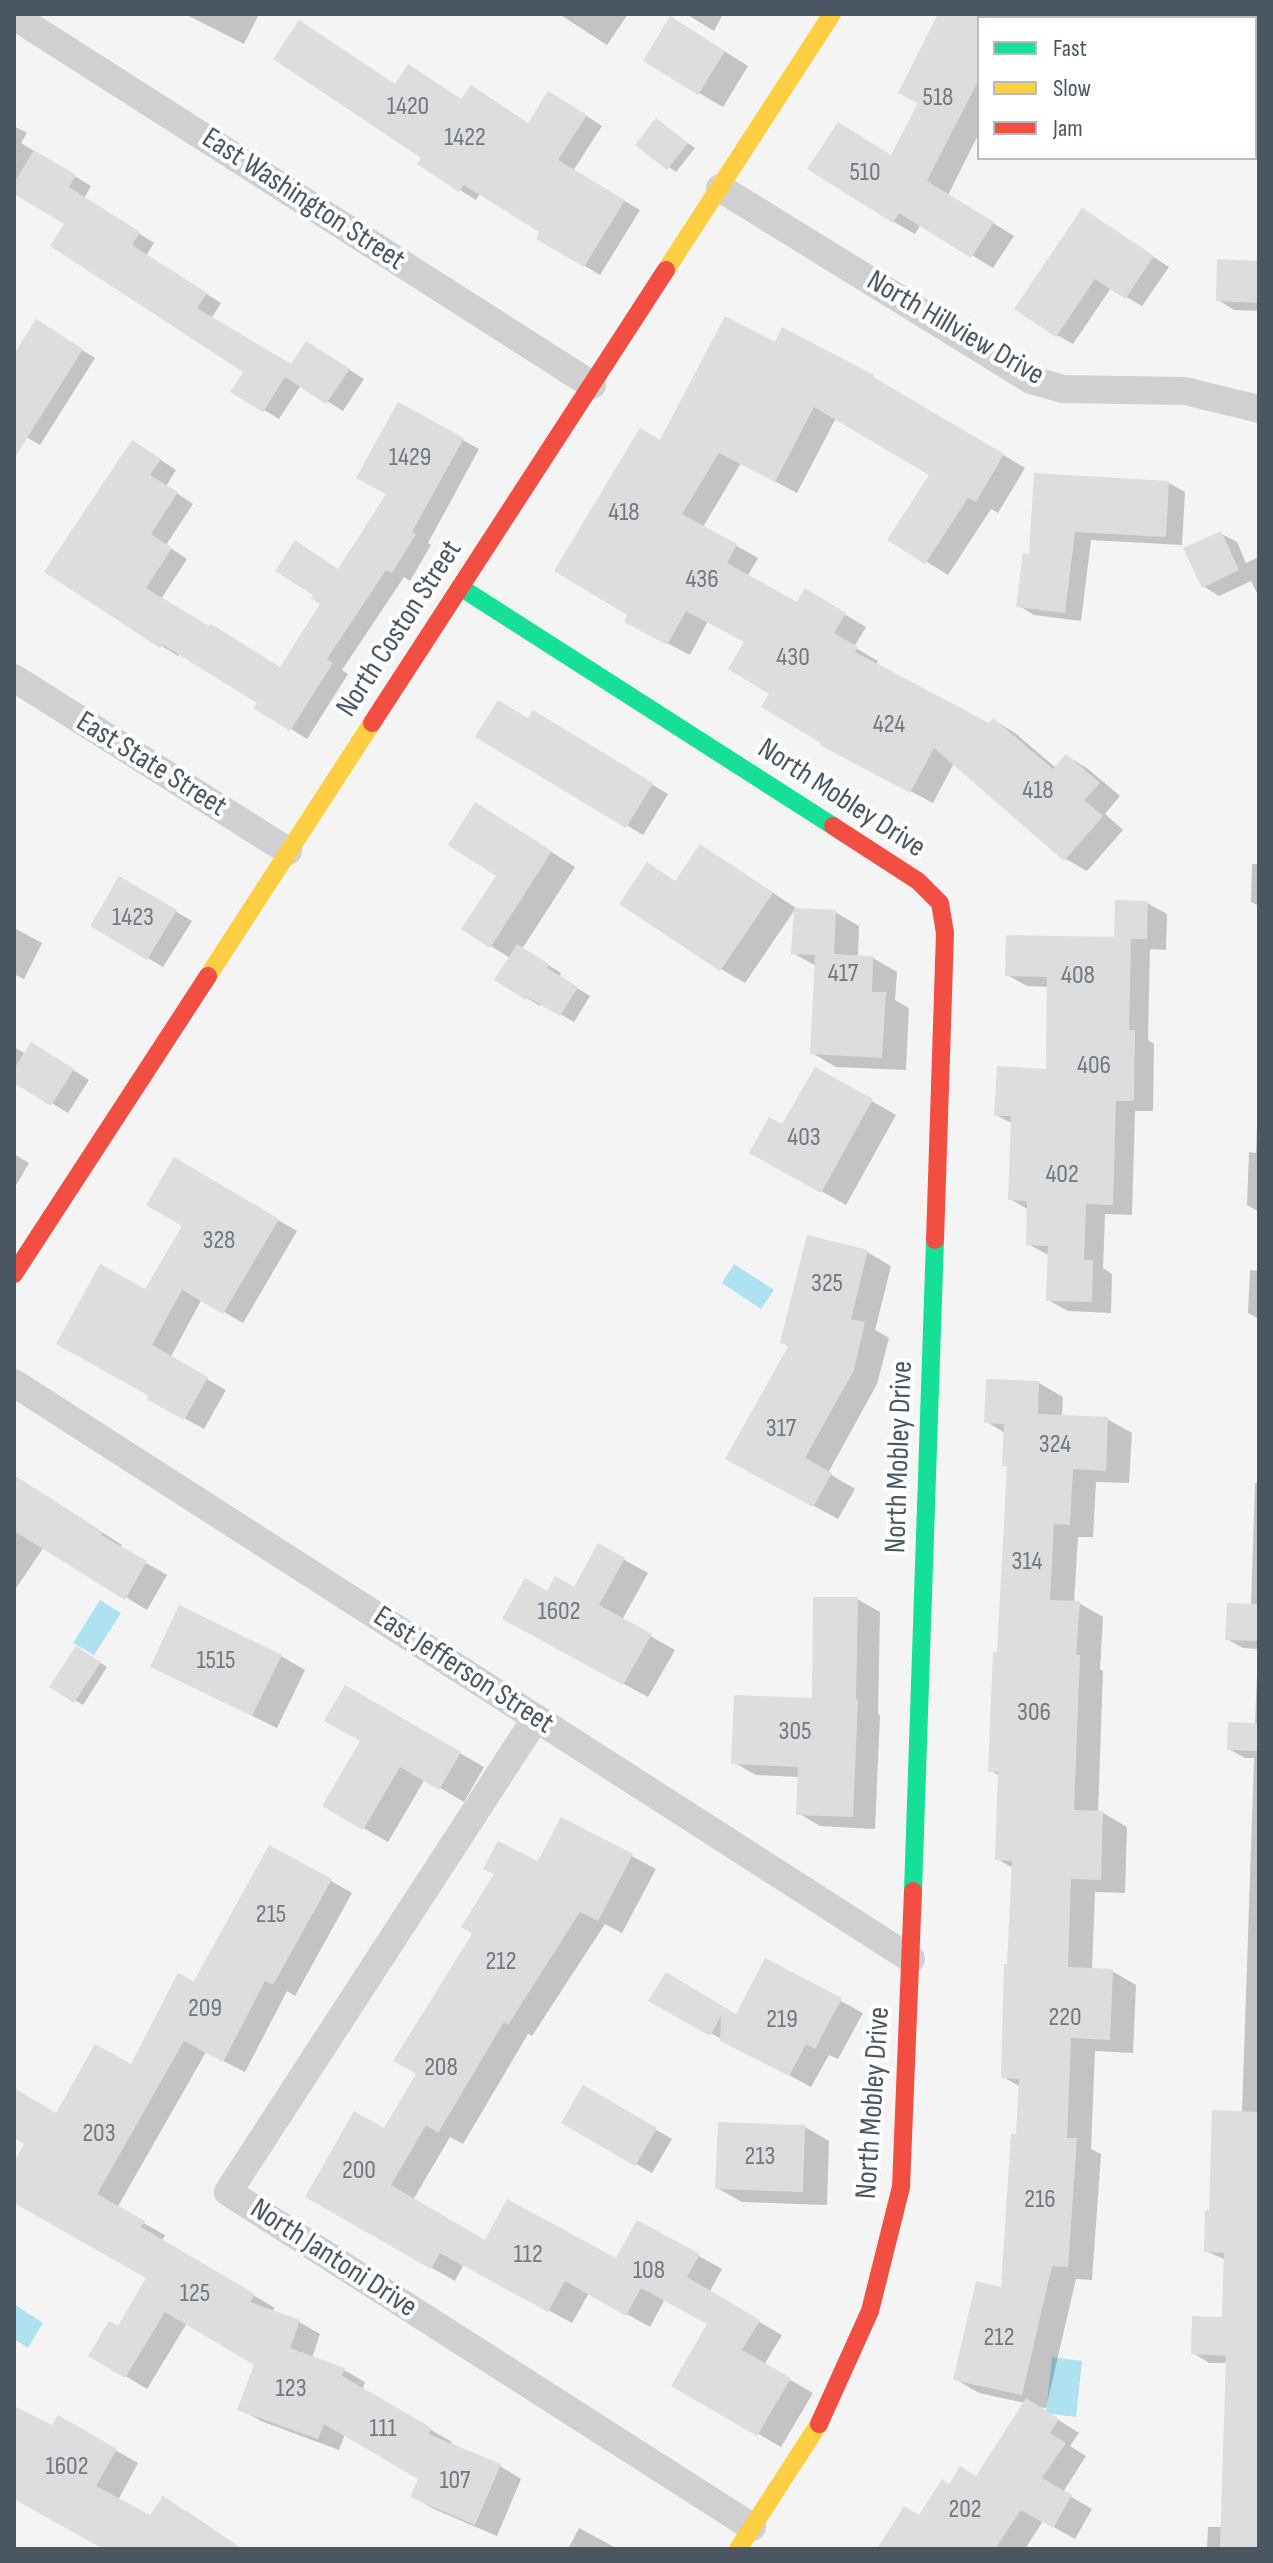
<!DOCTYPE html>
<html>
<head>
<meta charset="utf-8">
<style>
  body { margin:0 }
  #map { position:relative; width:1273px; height:2563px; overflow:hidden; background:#f4f4f4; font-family:"Sofia Sans Condensed",sans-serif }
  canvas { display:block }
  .frame { position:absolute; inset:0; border:16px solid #4a5661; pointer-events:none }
  .legend { position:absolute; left:977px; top:16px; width:280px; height:144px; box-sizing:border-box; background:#fff; border:2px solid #b7bbc0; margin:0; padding:10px 14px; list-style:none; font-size:24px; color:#4a5661 }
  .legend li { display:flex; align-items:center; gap:16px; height:40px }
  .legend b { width:40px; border:2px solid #b7bbc0 }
</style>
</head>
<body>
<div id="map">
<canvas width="1273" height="2563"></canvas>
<div class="frame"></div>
<ul class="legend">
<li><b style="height:10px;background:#16e098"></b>Fast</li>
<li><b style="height:10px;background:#ffcf43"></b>Slow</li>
<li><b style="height:10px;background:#f24e42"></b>Jam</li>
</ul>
</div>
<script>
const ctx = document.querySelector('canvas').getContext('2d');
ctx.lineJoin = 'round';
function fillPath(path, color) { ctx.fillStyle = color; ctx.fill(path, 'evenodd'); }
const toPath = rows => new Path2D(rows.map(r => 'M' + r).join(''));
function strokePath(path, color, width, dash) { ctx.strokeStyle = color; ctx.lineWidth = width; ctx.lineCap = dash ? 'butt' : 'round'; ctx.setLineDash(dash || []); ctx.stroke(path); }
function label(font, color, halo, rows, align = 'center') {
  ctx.font = font + ' "Sofia Sans Condensed",sans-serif'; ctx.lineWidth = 8; ctx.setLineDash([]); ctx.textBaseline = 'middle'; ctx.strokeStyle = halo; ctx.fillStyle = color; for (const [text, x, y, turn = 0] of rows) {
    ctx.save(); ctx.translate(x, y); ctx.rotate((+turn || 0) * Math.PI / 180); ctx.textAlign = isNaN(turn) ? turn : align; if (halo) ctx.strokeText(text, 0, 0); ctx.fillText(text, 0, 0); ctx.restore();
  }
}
fillPath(toPath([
  [734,1264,774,1290,761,1309,722,1283],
  [100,1600,121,1613,94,1655,73,1643],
  [14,2304,43,2323,28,2348,14,2339],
  [1052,2357,1082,2361,1076,2417,1046,2413]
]), '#aee2f0');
fillPath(toPath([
  [185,14,259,14,244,44],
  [559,14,628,14,607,45],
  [686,14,723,14,714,31],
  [941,14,1066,14,1064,18,979,18,979,133,948,195,1014,236,993,268,921,224,915,234,894,222,892,157,920,104],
  [695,33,748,66,723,107,699,93],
  [396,86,462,101,529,125,565,102,602,126,573,171,640,210,600,275,538,238,542,232,480,193,476,200,460,190,424,158],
  [1255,101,1259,101,1259,151,1255,151],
  [663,125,695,148,676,172,637,145],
  [14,126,27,133,21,143,91,186,84,198,154,243,146,256,221,303,211,319,292,367,322,352,364,379,343,411,301,385,279,419,233,391,246,371,67,223,14,191],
  [1098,220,1169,267,1142,306,1111,288,1073,344,1057,335],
  [1259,263,1259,311,1234,310,1218,300],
  [43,326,95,358,40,445,14,430,14,372],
  [783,330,873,377,1025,468,998,513,991,509,948,575,890,539,932,474,836,418,797,493,741,463,703,527,758,558,747,577,798,605,806,591,866,627,854,647,878,661,876,665,989,725,994,720,1015,733,1056,768,1067,756,1088,769,1120,796,1105,814,1123,830,1087,871,1066,859,954,763,933,803,844,756,772,693,746,642,708,621,690,655,648,633,661,442,775,345],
  [398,404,479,449,428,543,431,545,410,581,404,577,342,670,348,674,307,739,256,707,259,702,180,653,178,656,162,646,47,571,149,452,176,470,166,486,193,504,166,545,187,559,161,599,281,669,388,493],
  [1036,475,1169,483,1185,492,1182,545,1091,540,1081,621,1034,615,1018,605,1031,556],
  [1220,533,1237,542,1246,563,1259,557,1259,597,1251,581,1219,596,1203,586],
  [533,713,668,794,643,835,478,737,528,720],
  [500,819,575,867,522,949,561,973,559,977,590,996,574,1022,542,1003,540,1006,497,979,510,958,464,929,499,875],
  [725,861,796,908,745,983,721,969,677,883],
  [1252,864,1259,864,1259,906,1251,902],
  [120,879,192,921,163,967,92,925],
  [1147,903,1167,914,1166,950,1150,949,1148,1040,1154,1044,1153,1111,1135,1111,1132,1215,1105,1214,1103,1268,1112,1274,1111,1313,1068,1311,1048,1300,1050,1256,1028,1244,1029,1210,1010,1199,1013,1124,996,1115,1048,1071,1049,987,1027,986,1007,975,1116,939],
  [835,912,859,926,858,957,873,958,897,972,895,1000,909,1008,906,1070,836,1067,812,1053,816,966,793,953],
  [14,928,42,943,24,979,14,974],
  [14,1047,26,1054,48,1054,89,1080,68,1113,14,1080],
  [816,1069,896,1115,846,1205,752,1152,783,1127],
  [1259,1075,1259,1212,1247,1205,1249,1152,1256,1153],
  [14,1154,29,1163,14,1189],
  [175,1160,297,1231,243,1323,202,1299,170,1358,226,1390,204,1429,149,1399,146,1292,185,1225],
  [867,1252,891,1266,875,1330,889,1338,877,1384,828,1473,855,1489,838,1519,752,1472,790,1347,782,1342],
  [1250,1270,1259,1271,1259,1319,1248,1313],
  [1039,1383,1063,1397,1062,1417,1107,1419,1132,1433,1129,1483,1096,1482,1093,1537,1078,1537,1074,1603,1079,1603,1103,1617,1100,1669,1103,1671,1098,1813,1103,1813,1127,1827,1125,1893,1095,1892,1092,1970,1112,1971,1136,1985,1133,2053,1095,2051,1091,2149,1101,2154,1092,2280,1076,2279,1046,2408,1038,2407,1079,2433,1070,2446,1086,2456,1063,2492,1092,2509,1075,2539,1043,2521,1025,2549,888,2549,950,2486,977,2478,1025,2403,979,2393,955,2379,1003,2289,1021,2087,1003,2077,1013,1868,997,1859,1000,1776,991,1771,1009,1468,1004,1465,1005,1433,987,1422],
  [14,1476,122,1545,120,1548,167,1575,147,1610,44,1547,14,1591],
  [1255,1483,1259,1483,1259,2549,1207,2549,1208,2527,1223,2527,1228,2363,1209,2363,1193,2353,1223,2319,1226,2260,1206,2251,1211,2212,1242,2113,1254,1758,1245,1758,1229,1749,1255,1725,1258,1649,1243,1648,1227,1639,1251,1606],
  [599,1546,648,1573,622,1620,675,1650,648,1697,529,1632,548,1593,575,1589],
  [857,1599,880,1612,878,1714,880,1715,875,1829,820,1826,798,1813,799,1777,756,1775,733,1762,814,1700],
  [77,1648,107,1667,83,1705,52,1686],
  [281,1656,305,1670,277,1728,152,1666],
  [346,1687,484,1767,464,1802,425,1779,388,1842,325,1806,363,1741],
  [562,1819,656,1869,622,1933,605,1924,532,2036,528,2034,463,2144,450,2137,413,2200,486,2242,616,2261,638,2222,722,2269,709,2293,782,2335,764,2365,813,2393,781,2447,674,2385,709,2324,665,2299,650,2327,589,2293,572,2323,464,2264,455,2281,307,2196,385,2131],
  [331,1881,352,1893,295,1996,287,1991,245,2072,206,2052,117,2208,165,2235,162,2241,275,2308,272,2312,299,2322,320,2334,312,2358,344,2370,365,2382,362,2390,452,2442,450,2445,500,2466,521,2479,497,2536,434,2509,413,2497,420,2478,345,2434,339,2450,261,2421,239,2409,256,2364,187,2323,147,2389,91,2355,119,2328,149,2277,14,2201,14,2166,27,2143,14,2136,14,2090,56,2115,132,2067,195,1984],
  [766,1961,863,2013,838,2059,829,2055,811,2087,651,2001,737,2016],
  [583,2088,672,2139,652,2173,563,2122],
  [805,2127,829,2141,827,2205,742,2202,717,2188],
  [14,2408,53,2428,58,2418,138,2463,118,2500,151,2518,186,2511,242,2549,106,2549,14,2496],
  [579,2528,618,2549,568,2549]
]), '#0003');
fillPath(toPath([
  [938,14,979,14,979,79,927,181,994,222,971,258,899,213,893,223,807,169,838,122,891,155,918,103,898,93],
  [670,16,725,51,698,95,643,61],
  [299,20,395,84,408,64,461,99,471,85,528,123,548,91,587,115,558,160,625,200,584,267,536,239,539,232,464,185,459,192,417,164,421,158,273,59],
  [656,118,688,143,667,170,635,145],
  [34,150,76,175,69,187,140,232,132,245,207,293,197,308,291,364,306,341,350,369,326,404,285,377,263,412,230,392,243,372,50,246,64,224,14,194,14,183],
  [1082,208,1154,256,1125,299,1095,279,1056,337,1014,309],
  [1217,259,1259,261,1259,303,1216,301],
  [725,316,775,342,782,327,874,375,873,377,1004,454,976,502,968,498,925,564,887,540,929,475,814,407,775,482,719,453,682,514,737,544,727,563,797,602,805,588,846,613,834,633,858,647,855,652,989,723,993,718,1053,769,1066,754,1100,783,1084,800,1103,816,1064,861,934,748,910,793,820,745,821,743,761,707,769,694,728,669,744,642,686,611,667,645,624,622,627,615,554,571,640,428,660,440],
  [36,319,83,349,14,459,14,354],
  [398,402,464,438,412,532,416,534,392,573,386,570,327,659,333,663,290,731,253,708,257,703,163,645,160,648,44,572,132,440,161,459,150,475,178,492,151,534,172,548,146,588,209,626,211,624,280,667,320,604,311,598,313,595,275,571,295,540,338,569,386,494,356,478],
  [1034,473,1169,481,1166,537,1075,532,1065,613,1016,607,1023,553,1029,554],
  [1221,531,1239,570,1202,588,1183,548],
  [498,700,528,718,533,710,653,783,626,828,475,737],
  [475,802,552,851,490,948,461,929,496,876,448,845],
  [700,844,773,893,720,971,619,904,647,862,675,881],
  [119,876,177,910,147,960,90,926],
  [1115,900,1148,901,1147,939,1131,939,1129,1030,1135,1030,1134,1101,1116,1101,1113,1205,1086,1204,1084,1260,1093,1260,1092,1302,1046,1301,1048,1246,1026,1245,1027,1201,1008,1200,1011,1116,994,1116,997,1066,1046,1069,1047,977,1005,976,1006,935,1114,937],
  [794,908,836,910,834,954,873,956,872,992,886,992,882,1058,810,1054,815,955,791,954],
  [517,944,549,964,547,968,578,987,560,1016,527,997,526,1000,494,980],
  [31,1042,74,1069,51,1106,14,1083,14,1069],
  [815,1067,873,1099,821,1193,749,1153,769,1117,782,1124],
  [174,1157,279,1219,223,1314,182,1290,152,1345,208,1377,184,1420,146,1399,149,1396,56,1344,100,1264,145,1289,182,1226,146,1205],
  [807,1235,868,1250,851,1319,865,1322,854,1370,805,1458,832,1473,813,1507,725,1459,789,1345,780,1343],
  [986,1379,1039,1381,1038,1414,1108,1417,1106,1471,1073,1469,1070,1525,1054,1524,1050,1600,1080,1601,1076,1655,1080,1655,1074,1810,1103,1811,1101,1880,1071,1879,1068,1967,1113,1969,1110,2040,1071,2038,1067,2138,1077,2138,1068,2267,1052,2266,1022,2395,953,2380,976,2281,1001,2287,1011,2134,1016,2134,1019,2079,1001,2078,1004,1964,1007,1964,1012,1861,995,1860,998,1772,988,1772,993,1652,997,1652,1007,1466,1002,1466,1004,1424,984,1423],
  [14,1475,103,1532,101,1535,147,1561,125,1600,14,1531],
  [598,1543,625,1558,599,1605,652,1634,623,1685,502,1619,525,1578,547,1591,555,1576,574,1587],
  [813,1597,858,1597,856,1700,858,1700,853,1817,796,1815,798,1767,731,1764,734,1695,812,1698],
  [1227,1603,1259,1604,1259,1641,1225,1640],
  [179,1605,282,1655,252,1716,150,1667],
  [76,1646,101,1662,74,1703,49,1687],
  [345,1685,461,1752,439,1790,400,1767,363,1830,322,1806,360,1741,324,1721],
  [1228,1722,1259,1723,1259,1751,1227,1750],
  [561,1817,633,1854,598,1921,580,1912,508,2025,504,2022,438,2133,426,2125,391,2185,485,2240,507,2199,616,2258,637,2220,700,2254,687,2277,760,2320,742,2350,791,2378,757,2436,671,2386,707,2324,641,2288,626,2316,565,2281,548,2312,440,2253,431,2269,305,2197,354,2111,384,2128,416,2074,393,2061,472,1934,461,1927,494,1874,483,1869,498,1841,538,1861],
  [269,1845,332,1879,273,1985,265,1981,223,2062,184,2041,97,2194,145,2221,141,2227,255,2294,250,2302,300,2320,290,2348,345,2368,342,2376,432,2428,428,2434,501,2464,475,2525,410,2497,418,2479,324,2424,318,2439,237,2410,254,2365,165,2312,125,2378,88,2356,109,2321,118,2326,146,2278,14,2203,14,2162,24,2144,14,2138,14,2088,56,2113,95,2044,131,2064,178,1973,194,1981],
  [765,1958,842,1998,815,2049,806,2044,789,2076,720,2041,721,2016,710,2036,648,2001,666,1972,736,2014],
  [583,2085,657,2128,635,2166,561,2123],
  [1212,2110,1259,2112,1259,2549,1220,2549,1226,2356,1191,2354,1192,2316,1222,2317,1224,2253,1204,2252,1205,2210,1209,2210],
  [718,2122,805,2125,803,2192,715,2189],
  [1026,2398,1059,2419,1050,2433,1066,2443,1042,2478,1072,2495,1053,2528,1021,2510,995,2549,877,2549,904,2506,919,2515,942,2479,949,2484,960,2466,976,2476],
  [14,2406,52,2425,58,2415,117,2449,96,2486,150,2515,163,2496,242,2549,103,2549,14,2499]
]), '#ddddde');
strokePath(toPath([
  [14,16,592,385],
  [720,188,1031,380,1063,389,1185,391,1259,409],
  [14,678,288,851],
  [14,1383,911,1959],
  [536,1718,228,2192,752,2527]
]), '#ced0d2', 28);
strokePath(toPath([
  [460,587,833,826],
  [913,1891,935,1240]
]), '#16e098', 18);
strokePath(toPath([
  [666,270,832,14],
  [208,976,372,723],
  [738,2549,819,2424]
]), '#ffcf43', 18);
strokePath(toPath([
  [372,723,666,270],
  [833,826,918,881,940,903,945,933,935,1240],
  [14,1274,208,976],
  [819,2424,870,2311,901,2187,913,1891]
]), '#f24e42', 18);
label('26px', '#707881', null, [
  ["518",938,98],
  ["1420",408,107],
  ["1422",465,138],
  ["510",865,173],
  ["1429",410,458],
  ["418",624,513],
  ["436",702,580],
  ["430",793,658],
  ["424",889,725],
  ["418",1038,791],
  ["1423",133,918],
  ["417",843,974],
  ["408",1078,976],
  ["406",1094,1066],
  ["403",804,1138],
  ["402",1062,1175],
  ["328",219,1241],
  ["325",827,1284],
  ["317",781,1429],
  ["324",1055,1445],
  ["314",1027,1562],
  ["1602",559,1612],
  ["1515",216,1661],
  ["306",1034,1713],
  ["305",795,1732],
  ["215",271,1915],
  ["212",501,1962],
  ["209",205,2009],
  ["220",1065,2018],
  ["219",782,2020],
  ["208",441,2068],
  ["203",99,2134],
  ["213",760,2157],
  ["200",359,2171],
  ["216",1040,2200],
  ["112",528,2255],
  ["108",649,2271],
  ["125",195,2294],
  ["212",999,2338],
  ["123",291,2389],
  ["111",383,2429],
  ["1602",67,2467],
  ["107",455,2481],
  ["202",965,2510]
]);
label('30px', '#4a5661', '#fff', [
  ["East Washington Street",303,200,33],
  ["North Hillview Drive",955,329,30],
  ["North Coston Street",400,629,-57],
  ["East State Street",151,765,32],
  ["North Mobley Drive",841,799,33],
  ["North Mobley Drive",900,1457,-88],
  ["East Jefferson Street",463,1671,33],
  ["North Mobley Drive",874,2103,-86],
  ["North Jantoni Drive",333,2259,33]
]);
</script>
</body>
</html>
